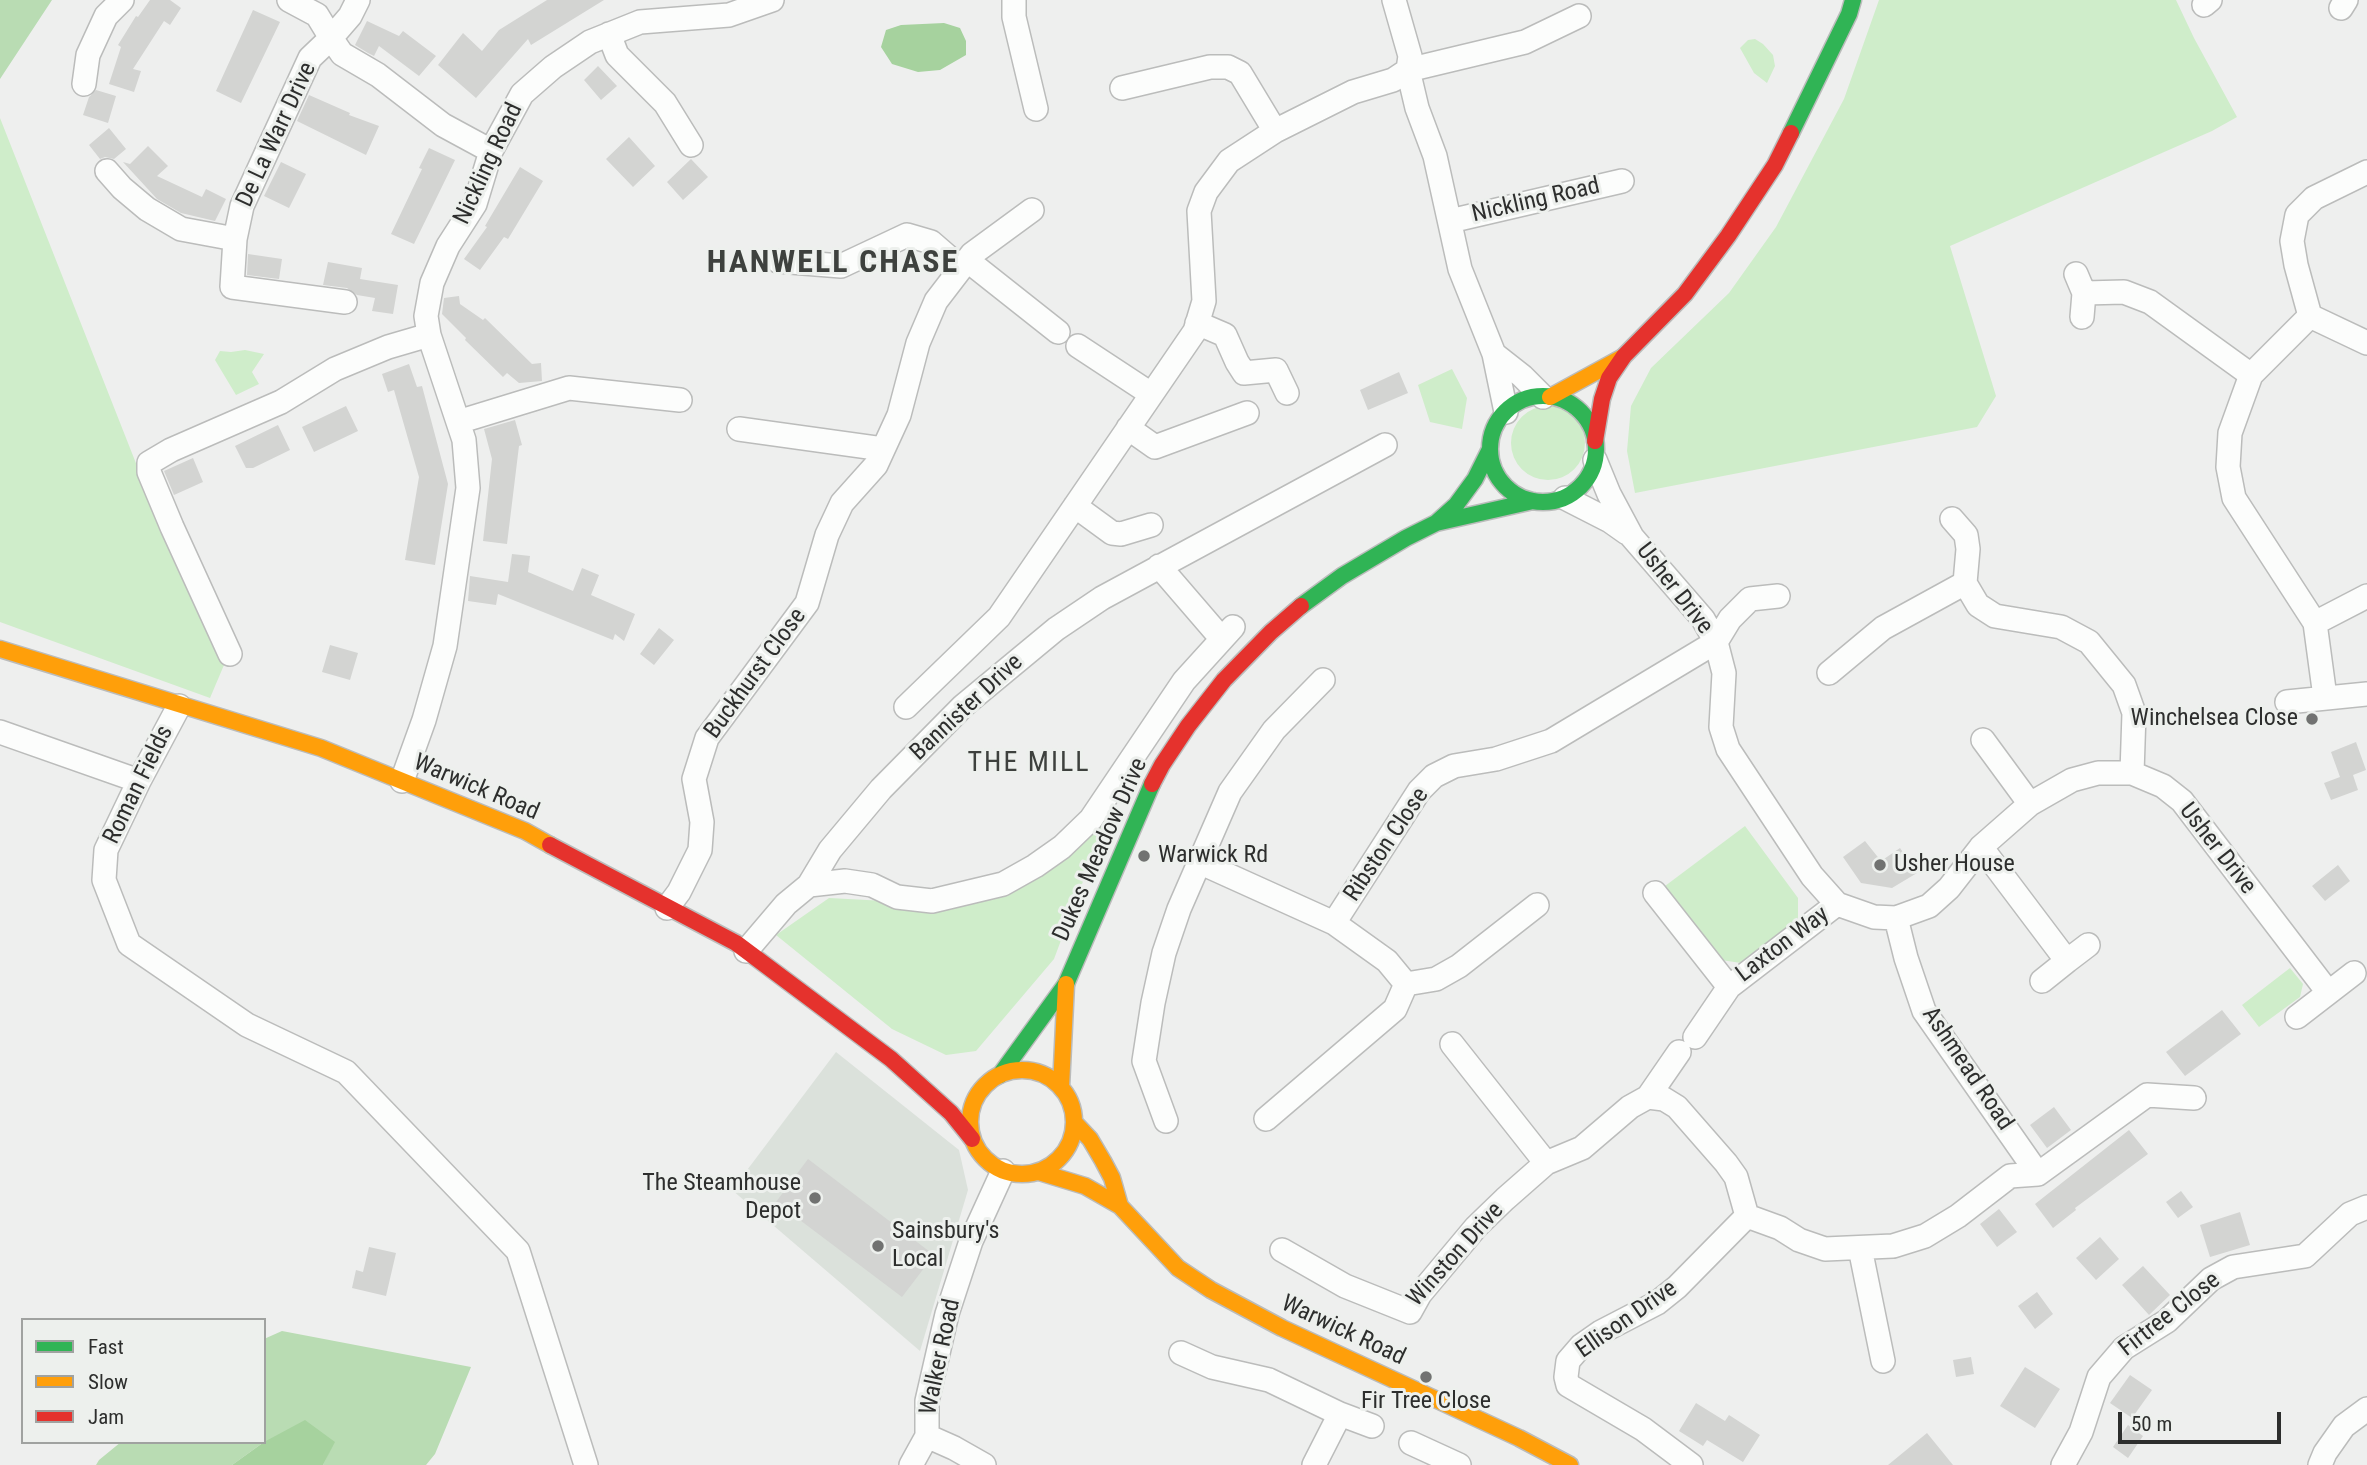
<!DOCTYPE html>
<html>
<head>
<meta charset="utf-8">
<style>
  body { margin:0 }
  #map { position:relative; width:2367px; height:1465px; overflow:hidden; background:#eeefee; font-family:"Roboto Condensed",sans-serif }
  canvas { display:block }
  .legend { position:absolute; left:21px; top:1318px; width:245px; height:126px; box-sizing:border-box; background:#edf0ed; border:2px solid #a0a2a0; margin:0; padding:9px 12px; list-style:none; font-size:21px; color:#2d2e2d }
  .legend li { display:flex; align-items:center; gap:14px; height:35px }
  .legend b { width:35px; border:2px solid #a0a2a0 }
  .scale { position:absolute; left:2118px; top:1412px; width:163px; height:32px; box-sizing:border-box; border:4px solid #2d2e2d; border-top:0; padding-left:9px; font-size:21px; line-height:24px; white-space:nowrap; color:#2d2e2d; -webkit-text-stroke:5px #edf0ed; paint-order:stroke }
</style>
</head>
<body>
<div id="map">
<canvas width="2367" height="1465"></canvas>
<ul class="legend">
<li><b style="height:9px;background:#30b455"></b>Fast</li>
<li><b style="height:9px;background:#ff9f0a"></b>Slow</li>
<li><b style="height:9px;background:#e5322d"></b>Jam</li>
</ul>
<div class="scale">50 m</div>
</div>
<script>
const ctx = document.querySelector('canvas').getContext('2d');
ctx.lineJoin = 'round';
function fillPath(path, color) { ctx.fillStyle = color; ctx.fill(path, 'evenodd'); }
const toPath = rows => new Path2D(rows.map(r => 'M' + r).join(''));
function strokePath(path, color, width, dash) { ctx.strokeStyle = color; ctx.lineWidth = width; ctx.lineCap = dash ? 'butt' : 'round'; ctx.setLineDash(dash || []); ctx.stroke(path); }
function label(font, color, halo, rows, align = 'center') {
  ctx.font = font + ' "Roboto Condensed",sans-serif'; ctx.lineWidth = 6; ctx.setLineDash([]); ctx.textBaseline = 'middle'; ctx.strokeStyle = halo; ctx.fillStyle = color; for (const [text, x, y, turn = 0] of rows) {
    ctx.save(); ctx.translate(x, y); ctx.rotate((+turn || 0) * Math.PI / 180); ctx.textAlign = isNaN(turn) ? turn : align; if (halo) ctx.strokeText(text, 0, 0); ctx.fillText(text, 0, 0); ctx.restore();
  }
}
fillPath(toPath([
  [836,1052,959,1150,968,1190,920,1351,732,1190]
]), '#dbe1db');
fillPath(toPath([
  [1879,0,2176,0,2194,38,2237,117,2212,131,1950,246,1996,396,1977,427,1635,493,1627,451,1631,406,1651,368,1729,293,1776,227,1844,99],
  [1755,39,1763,44,1773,55,1775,66,1767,83,1754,73,1740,48,1748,40],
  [0,118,141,476,224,665,210,698,0,622],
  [245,350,264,354,252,372,259,384,236,395,215,360,220,351,231,352],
  [1452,369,1467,398,1462,429,1430,422,1418,385],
  '1511 443a37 37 0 1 1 74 0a37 37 0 1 1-74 0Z',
  [1109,812,1054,959,976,1051,946,1055,892,1029,776,935,829,898,961,905],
  [1745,826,1798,898,1798,921,1741,963,1721,960,1665,886],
  [2290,968,2303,984,2300,997,2259,1027,2242,1005]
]), '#cfedca');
fillPath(toPath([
  [0,0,52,0,0,79],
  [282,1331,471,1367,435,1454,426,1465,323,1465,334,1442,264,1442,264,1339],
  [121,1442,264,1442,232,1465,96,1465,99,1460]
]), '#b9dcb3');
fillPath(toPath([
  [944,23,960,28,966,41,966,55,940,70,918,72,892,64,881,47,886,30,901,25],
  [305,1420,335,1442,323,1465,232,1465,264,1442]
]), '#a6d29e');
fillPath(toPath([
  [150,0,170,0,181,8,170,25,164,21,133,69,141,71,134,92,109,84,121,47,118,45,136,16,138,17],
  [547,0,604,0,531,45,528,39,476,98,438,65,463,33,482,51,499,30],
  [253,10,280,22,241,103,216,91],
  [367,21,399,36,403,31,436,56,419,76,379,46,374,56,368,53,355,45],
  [598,66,617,86,601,100,584,80],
  [96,90,116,96,108,123,83,115,89,97],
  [309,95,350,113,349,115,379,126,366,155,297,121],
  [109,128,126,149,114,159,105,157,100,159,89,145],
  [629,137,655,166,633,187,606,159],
  [148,146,168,166,157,176,202,197,206,189,226,199,215,221,181,213,157,199,123,162,130,164],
  [429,148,455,160,414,244,391,234,422,169,419,168],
  [691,159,708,177,683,200,667,182],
  [281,162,306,174,289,208,264,196],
  [520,167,543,181,508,239,504,237,480,270,464,259,487,227,485,226],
  [248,254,282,259,279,279,247,275],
  [328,262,362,268,360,279,398,285,393,314,372,311,375,298,357,295,347,288,323,285],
  [459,296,460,304,483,320,485,318,532,364,541,363,542,381,519,383,507,373,503,377,465,340,466,338,442,314,444,298],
  [409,364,417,387,422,386,448,484,435,565,405,560,419,477,394,390,388,392,382,374],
  [1399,372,1408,393,1368,410,1360,390],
  [346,406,358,431,314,452,302,427],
  [515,420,522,445,519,446,507,544,483,541,492,459,484,429],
  [278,425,290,450,253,468,246,468,235,446],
  [193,458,203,482,174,495,164,471],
  [512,554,530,556,528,572,573,591,582,568,599,575,591,595,635,614,624,641,615,634,613,640,498,594,496,605,468,601,470,576,508,582],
  [659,628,674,640,654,665,640,654],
  [330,645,358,653,350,680,322,672],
  [2356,742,2366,770,2353,775,2358,790,2331,800,2324,783,2340,777,2331,752],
  [1865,841,1881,861,1900,848,1917,873,1892,888,1861,883,1843,857],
  [2338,865,2350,881,2325,901,2312,886],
  [2222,1010,2241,1034,2185,1076,2166,1052],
  [2054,1107,2071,1130,2047,1148,2030,1125],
  [2129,1130,2148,1154,2075,1208,2076,1210,2053,1228,2035,1204],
  [808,1159,934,1255,902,1297,776,1202],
  [2181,1191,2193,1207,2178,1218,2166,1202],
  [1999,1209,2017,1232,1997,1247,1980,1224],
  [2240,1212,2250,1245,2210,1257,2200,1225],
  [2100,1237,2119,1259,2096,1280,2076,1258],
  [369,1247,396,1253,386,1296,352,1288,356,1270,363,1272],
  [2143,1266,2170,1295,2149,1315,2122,1285],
  [2037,1292,2053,1314,2035,1329,2018,1306],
  [1971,1357,1974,1374,1956,1377,1953,1360],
  [2025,1367,2060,1389,2035,1428,2000,1406],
  [2130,1375,2152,1390,2132,1418,2110,1403],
  [1696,1403,1725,1421,1729,1415,1760,1435,1743,1462,1707,1440,1703,1446,1679,1431],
  [2128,1425,2143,1436,2128,1458,2113,1447],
  [1927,1433,1953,1465,1888,1465]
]), '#d3d4d2');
const street = toPath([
  [289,0,317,15,331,38,350,16,358,0],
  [1014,0,1014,17,1036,109],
  [1394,0,1410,56,1408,70,1417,108,1435,156,1460,269,1494,354,1506,412],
  [2204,5,2210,0],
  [2341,8,2346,0],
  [609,34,617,55,665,103,691,145],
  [84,84,88,55,106,16,122,0],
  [1122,88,1210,67,1228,67,1240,73,1275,131],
  [107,171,122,188,147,209,181,229,235,239],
  [1450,221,1622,181],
  [967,260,1058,332],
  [778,261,841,266,907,235,931,242,961,268],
  [2076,274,2084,293,2082,317],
  [2084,293,2124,292,2150,302,2251,375],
  [345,302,232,287,235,239,242,206,310,58,331,38,342,54,378,75,443,125,491,151],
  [2310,316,2367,343],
  [1197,323,1225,335,1237,362,1244,373,1276,370,1287,393],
  [1078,346,1151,394],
  [1494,354,1522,376,1543,397],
  [458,422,569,388,680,400],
  [1128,428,1155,447,1247,413],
  [739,429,883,449],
  [1595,460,1609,494,1632,537,1703,619,1716,642,1724,673,1721,727,1728,749,1812,876,1837,904,1874,917,1896,918,1929,906,1949,888,1981,847,2030,804,2072,780,2098,773,2132,773,2163,786,2182,801,2328,992],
  [1565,498,1610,521,1627,533],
  [1075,506,1112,533,1121,534,1151,525],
  [1952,519,1966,535,1968,549,1965,583,1978,605,1995,616,2061,627,2089,642,2124,685,2134,713,2132,773],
  [1159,566,1221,638],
  [2315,623,2367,596],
  [230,654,172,527,149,472,149,463,171,450,281,402,335,369,388,347,429,335],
  [1829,673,1883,628,1965,583],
  [2325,697,2315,623,2234,498,2228,467,2230,433,2251,375,2310,316,2296,265,2292,241,2297,215,2314,198,2367,172],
  [2287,702,2367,694],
  [179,706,139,781,106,850,104,880,129,944,247,1025,346,1072,518,1251,586,1465],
  [906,707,999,617,1195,331,1204,301,1199,211,1206,192,1229,161,1275,131,1353,92,1393,80,1408,70,1525,42,1579,16],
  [0,732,139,781],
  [1983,740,2030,804],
  [402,781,424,720,445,646,468,488,464,440,429,335,426,316,432,283,448,246,475,204,491,151,522,94,553,67,590,42,640,22,729,15,772,0],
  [1981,847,2067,961,2088,945],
  [1199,862,1334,923],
  [809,885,830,850,881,789,963,706,1056,629,1102,598,1385,445],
  [1655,893,1729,987],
  [667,908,679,892,700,850,702,822,694,779,707,738,807,603,827,535,842,503,876,465,899,415,918,343,936,301,972,254,1032,210],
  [746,951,786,904,809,885,845,881,872,885,897,897,932,901,1003,884,1035,866,1062,847,1091,819,1184,681,1233,627],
  [2042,981,2067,961],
  [1406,984,1387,961,1334,923,1419,791,1434,776,1454,766,1496,759,1551,741,1716,642,1730,619,1750,599,1778,596],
  [1406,984,1436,979,1459,966,1537,905],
  [2297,1017,2354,973],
  [1695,1037,1729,987,1837,904],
  [1452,1044,1546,1163],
  [1648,1097,1679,1052],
  [1266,1119,1395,1009,1406,984],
  [1166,1121,1144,1061,1153,1003,1164,953,1179,909,1230,792,1274,730,1323,680],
  [2038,1174,2147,1095,2194,1098],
  [1747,1216,1780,1228,1799,1240,1825,1249,1893,1246,1925,1236,1958,1216,2010,1176,2038,1174,1924,1011,1906,958,1896,918],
  [1860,1248,1883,1361],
  [1282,1250,1345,1286,1410,1312,1420,1294,1476,1227,1505,1199,1546,1163,1582,1148,1630,1107,1648,1097,1664,1099,1677,1107,1726,1163,1736,1177,1747,1216],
  [1181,1353,1212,1367,1269,1380,1340,1414,1314,1465],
  [1340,1414,1372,1426],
  [927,1436,954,1448,984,1465],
  [1411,1443,1459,1465],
  [911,1465,927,1436,927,1401,947,1314,971,1241,1003,1171],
  [1691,1465,1643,1429,1568,1385,1566,1377,1568,1361,1581,1346,1601,1332,1657,1303,1677,1287,1747,1216],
  [2063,1465,2081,1432,2099,1377,2124,1348,2167,1321,2211,1279,2233,1267,2305,1256,2350,1214,2367,1207],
  [2320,1465,2325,1453,2344,1426,2367,1409]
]);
const fast = toPath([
  [1791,133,1849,14,1853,0],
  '1490 449a53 53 0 1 1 106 0a53 53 0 1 1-106 0Z',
  [1436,523,1456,505,1475,479,1490,449],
  [1301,606,1342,576,1406,538,1436,523,1533,501],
  [1000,1075,1066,984,1152,784]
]);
const slow = toPath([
  [1550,397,1623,357],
  [0,649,321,748,525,831,550,845],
  '970 1122a52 52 0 1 1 104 0a52 52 0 1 1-104 0Z',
  [1061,1087,1066,984],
  [1074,1122,1090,1139,1103,1161,1112,1178,1120,1206],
  [1039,1172,1085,1186,1120,1206,1178,1268,1211,1290,1282,1328,1519,1438,1570,1465]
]);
const jam = toPath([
  [1595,441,1602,399,1609,378,1624,356,1685,294,1728,236,1775,165,1791,133],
  [1152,784,1162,765,1188,726,1224,680,1271,632,1301,606],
  [550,845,736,943,891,1059,951,1113,972,1139]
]);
strokePath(street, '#bbbcbb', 26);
strokePath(fast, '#bbbcbb', 19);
strokePath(slow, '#bbbcbb', 19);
strokePath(jam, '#bbbcbb', 19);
strokePath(street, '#fcfdfc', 23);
strokePath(fast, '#30b455', 16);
strokePath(slow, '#ff9f0a', 16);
strokePath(jam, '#e5322d', 16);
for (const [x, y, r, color] of [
  [2312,719,7,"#717271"],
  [1144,856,7,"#717271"],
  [1880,865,7,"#717271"],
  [815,1198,7,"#717271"],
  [878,1246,7,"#717271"],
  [1426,1377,7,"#717271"]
]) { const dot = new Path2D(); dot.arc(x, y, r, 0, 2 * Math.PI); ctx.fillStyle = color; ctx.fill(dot); strokePath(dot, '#edf0ed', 2.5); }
label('24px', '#2d2e2d', '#edf0ed', [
  ["De La Warr Drive",277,135,-65],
  ["Nickling Road",489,164,-65],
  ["Nickling Road",1536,201,-13],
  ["Usher Drive",1674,589,52],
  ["Buckhurst Close",756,674,-54],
  ["Bannister Drive",967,708,-43],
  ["Roman Fields",139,785,-64],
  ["Warwick Road",476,788,23],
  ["Ribston Close",1387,845,-56],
  ["Usher Drive",2217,849,52],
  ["Dukes Meadow Drive",1101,850,-66],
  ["Laxton Way",1783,945,-37],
  ["Ashmead Road",1967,1069,56],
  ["Winston Drive",1456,1255,-48],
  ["Firtree Close",2170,1315,-38],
  ["Ellison Drive",1627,1320,-35],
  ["Warwick Road",1343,1331,25],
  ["Walker Road",941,1357,-78]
]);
label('24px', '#2d2e2d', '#edf0ed', [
  ["Winchelsea Close",2298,719,"right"],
  ["Warwick Rd",1158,856],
  ["Usher House",1894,865],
  ["The Steamhouse",801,1184,"right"],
  ["Depot",801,1212,"right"],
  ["Sainsbury's",892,1232],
  ["Local",892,1260],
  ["Fir Tree Close",1426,1402,"center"]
], 'left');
ctx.letterSpacing = '2px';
label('28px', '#3e413e', '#edf0ed', [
  ["THE MILL",1029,764]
]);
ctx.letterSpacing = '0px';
ctx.letterSpacing = '2px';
label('bold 32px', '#3e413e', '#edf0ed', [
  ["HANWELL CHASE",833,264]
]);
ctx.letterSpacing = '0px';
</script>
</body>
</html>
